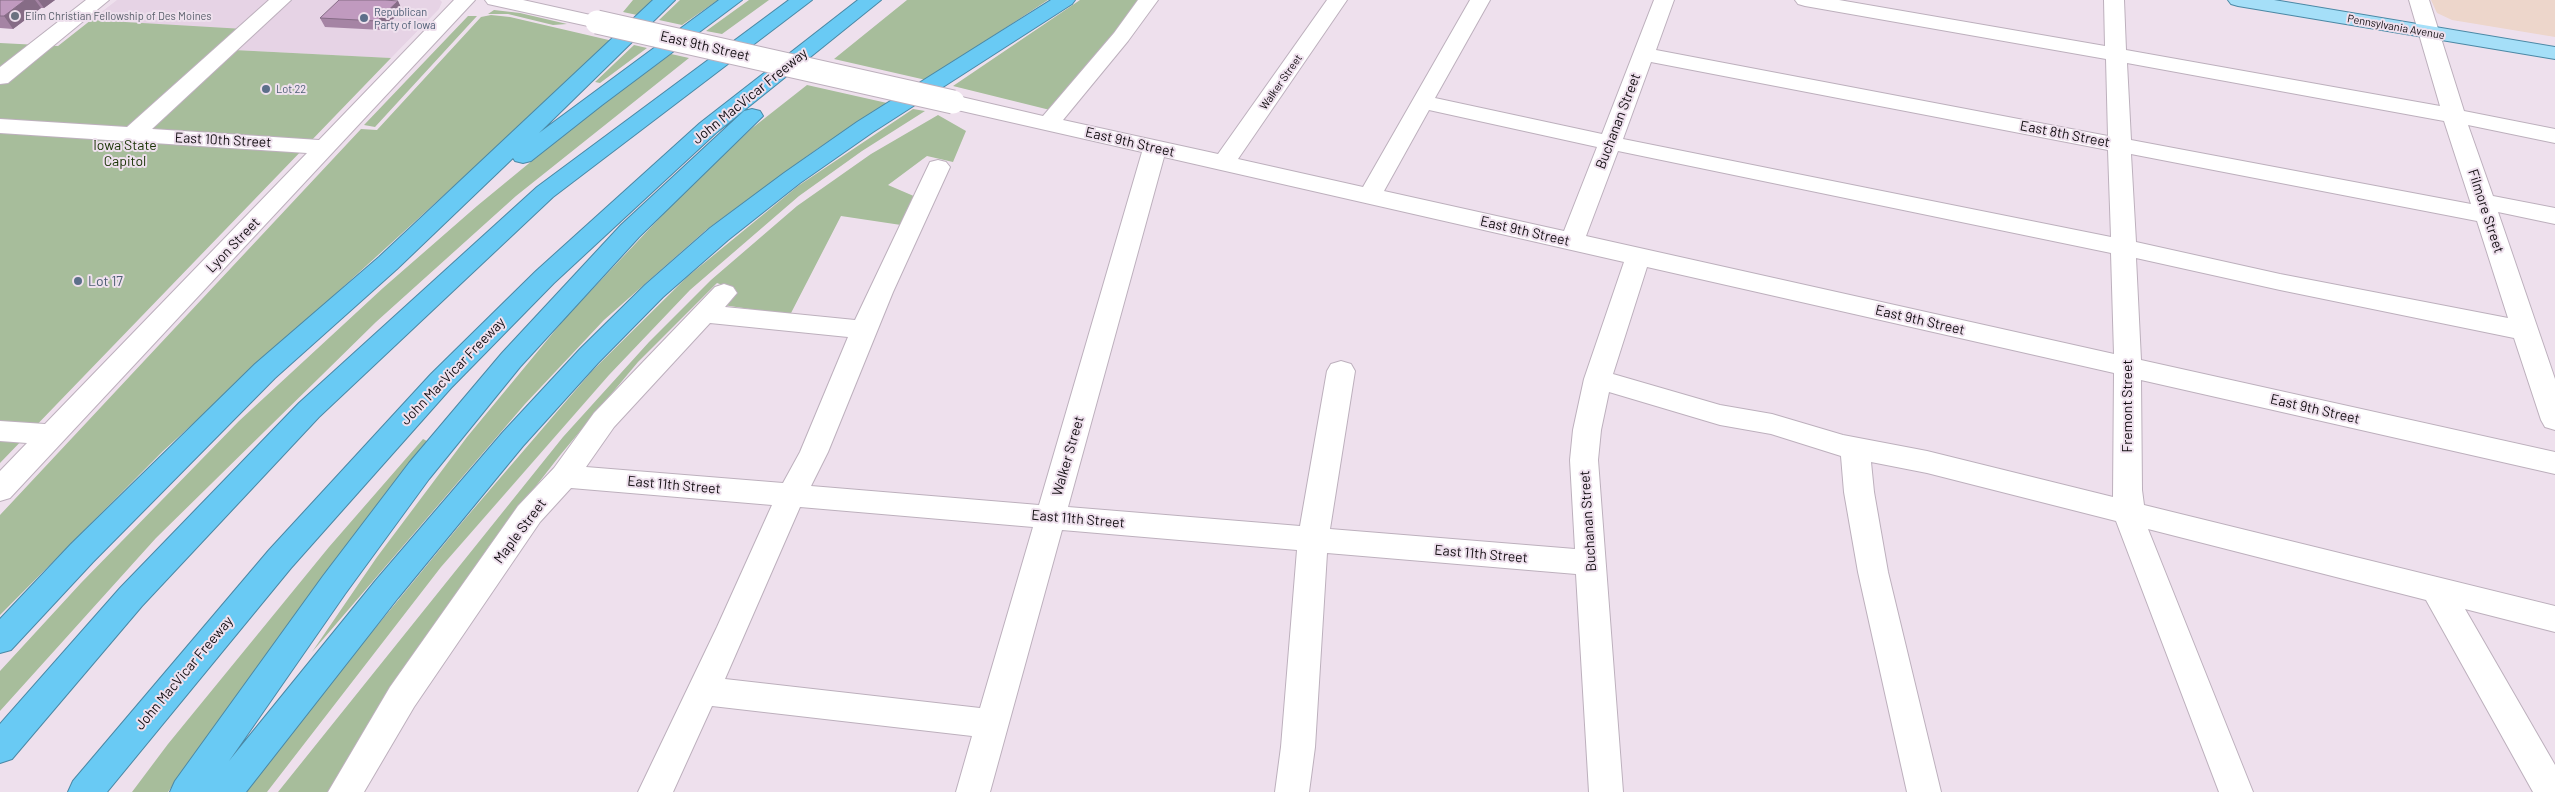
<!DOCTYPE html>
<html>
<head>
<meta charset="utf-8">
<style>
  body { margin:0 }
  canvas { display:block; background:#eee0ed }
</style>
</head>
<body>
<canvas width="2555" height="792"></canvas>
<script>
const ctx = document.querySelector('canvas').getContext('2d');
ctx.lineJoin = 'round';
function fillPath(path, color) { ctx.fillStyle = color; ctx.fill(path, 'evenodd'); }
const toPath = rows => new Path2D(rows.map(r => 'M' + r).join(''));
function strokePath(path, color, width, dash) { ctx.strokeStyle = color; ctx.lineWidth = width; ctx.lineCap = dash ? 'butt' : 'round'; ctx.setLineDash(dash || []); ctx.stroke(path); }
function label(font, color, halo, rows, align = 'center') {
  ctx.font = font + ' Barlow,sans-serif'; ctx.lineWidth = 4; ctx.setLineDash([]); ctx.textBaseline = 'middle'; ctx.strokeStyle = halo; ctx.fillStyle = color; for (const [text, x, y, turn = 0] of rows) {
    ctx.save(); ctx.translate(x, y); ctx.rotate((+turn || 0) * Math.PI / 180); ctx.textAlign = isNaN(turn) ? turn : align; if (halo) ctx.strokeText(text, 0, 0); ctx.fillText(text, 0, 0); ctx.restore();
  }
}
fillPath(toPath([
  [117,0,440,0,442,2,439,9,391,58,234,50,244,30,91,20]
]), '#e6d3e5');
fillPath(toPath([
  [2431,0,2555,0,2555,37,2452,20,2437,13]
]), '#edd6cb');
fillPath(toPath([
  [633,0,654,0,637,15,623,12],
  [680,0,718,0,682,25,659,20],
  [749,0,769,0,722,34,706,31],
  [907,0,1048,0,926,80,834,59],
  [1080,0,1142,0,1050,110,953,86],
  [494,10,520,13,567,24,553,25,508,14,488,14],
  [491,15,510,17,613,41,163,451,0,615,0,515,361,129,377,130,481,17],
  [468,16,477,16,375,127,364,125],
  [91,20,244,29,234,50,391,58,0,463,0,43,58,46],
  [634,45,647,48,600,83,595,82],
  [671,54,689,58,516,196,376,322,156,538,0,711,0,671,81,583,239,421,383,288,477,206,584,118],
  [807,85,887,103,817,149,706,230,604,320,525,404,312,652,377,557,467,437,567,316,687,189,751,129],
  [913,109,925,111,862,151,799,196,690,290,609,375,441,567,267,792,246,792,303,716,464,520,592,371,687,277,798,186],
  [938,115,966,131,953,162,927,156,888,185,916,197,901,225,841,216,790,315,723,305,736,290,717,283,638,362,561,454,489,546,372,721,328,792,278,792,563,437,649,342,711,280,797,206,871,154],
  [423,439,427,441,284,632,168,792,132,792,168,744,329,547]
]), '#a7bd9b');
const minor = toPath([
  [86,0,109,0,8,83,0,84,0,67,86,0],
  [269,0,291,0,152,129,319,140,454,0,475,0,10,498,0,501,0,471,27,443,0,441,0,421,45,424,307,153,0,133,0,119,127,127,269,0],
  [485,0,523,0,604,18,607,22,604,26,597,28,488,4,485,0],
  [1138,0,1158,0,1128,41,1063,120,1218,154,1327,0,1347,0,1238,159,1363,187,1470,0,1490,0,1435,98,1602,134,1654,0,1674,0,1656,50,2108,136,2106,59,1805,6,1798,4,1795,0,1839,0,2105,46,2104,0,2124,0,2126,50,2440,106,2409,0,2429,0,2464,111,2555,129,2555,143,2468,125,2493,196,2555,208,2555,224,2498,212,2555,379,2555,430,2545,427,2541,420,2514,338,2280,290,2136,258,2141,360,2555,452,2555,474,2141,380,2142,490,2144,505,2555,606,2555,632,2465,609,2555,765,2555,792,2533,792,2426,600,2148,529,2253,792,2219,792,2116,521,1927,473,1871,462,1874,492,1888,572,1941,792,1907,792,1858,572,1844,492,1841,456,1771,434,1720,425,1609,392,1601,430,1598,460,1623,792,1589,792,1576,574,1327,553,1315,747,1309,792,1275,792,1281,747,1297,550,1062,530,990,792,956,792,972,736,712,706,673,792,638,792,717,627,772,505,571,488,540,522,414,707,364,792,328,792,390,687,518,506,554,468,594,413,715,287,724,284,733,287,737,293,725,307,855,320,930,162,938,160,946,162,950,167,893,292,828,452,811,486,1039,505,1142,152,953,109,945,107,942,102,945,97,953,95,1043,116,1114,33,1138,0],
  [1651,62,2108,150,2111,237,1623,139,1651,62],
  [2127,63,2444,121,2471,204,2131,140,2127,63],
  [1429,110,1597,147,1564,231,1384,191,1429,110],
  [1618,151,2111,253,2114,354,1586,236,1618,151],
  [2131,154,2477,221,2508,318,2280,274,2136,242,2131,154],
  [1164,157,1624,262,1584,379,1573,430,1570,460,1575,549,1330,529,1355,371,1351,364,1341,361,1331,364,1327,371,1300,526,1068,507,1164,157],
  [1647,267,2114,373,2113,497,1927,451,1843,435,1772,414,1720,405,1613,374,1647,267],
  [710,323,848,337,800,452,783,483,586,467,614,427,710,323],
  [800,507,1033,527,980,708,725,679,800,507]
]);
const major = toPath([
  [2228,0,2274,0,2555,47,2555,59,2238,6,2231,4,2228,0]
]);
const highway = toPath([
  [653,0,675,0,539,133,719,0,742,0,602,105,531,161,523,163,515,161,513,158,397,269,275,378,93,562,11,650,0,653,0,619,71,544,255,364,379,257,653,0],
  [789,0,812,0,553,197,319,417,142,606,12,759,0,763,0,724,120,588,299,403,537,187,789,0],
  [858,0,881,0,716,133,554,283,451,388,291,568,107,792,68,792,73,781,269,550,431,374,536,271,700,123,858,0],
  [1051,0,1075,0,1072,4,873,132,800,183,728,240,663,297,598,363,523,446,398,598,246,792,170,792,175,781,323,576,409,463,502,353,621,225,744,111,752,109,760,111,763,116,639,237,520,367,429,479,345,594,229,761,376,580,503,432,580,349,645,285,710,228,784,173,857,122,1051,0]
]);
strokePath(minor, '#bdb0bd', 2);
strokePath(major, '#4b88a5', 2);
strokePath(highway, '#4b88a5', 2);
fillPath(minor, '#fff');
fillPath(major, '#a5dff8');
fillPath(highway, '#69caf4');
const minorBridge = toPath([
  [597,22,953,102]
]);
strokePath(minorBridge, '#bdb0bd', 25, []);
strokePath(minorBridge, '#fff', 23);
fillPath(toPath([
  [0,0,55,0,44,8,41,8,13,29,0,28],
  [398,1,402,10,382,30,325,27,320,18]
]), '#a584a4');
fillPath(toPath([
  [25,0,35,0,41,8,13,29,4,16],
  [38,0,55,0,44,8],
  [398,1,402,10,382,30,377,21]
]), '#866c86');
const building = toPath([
  [0,0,25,0,4,16,0,16,0,0],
  [339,0,385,0,398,1,377,21,320,18,339,0]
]);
fillPath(building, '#c09abf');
strokePath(building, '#866c86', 1);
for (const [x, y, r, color] of [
  [15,16,5,"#6b7280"],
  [364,18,5,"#5c6f8a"],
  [266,89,5,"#5c6f8a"],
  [78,281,5,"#5c6f8a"]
]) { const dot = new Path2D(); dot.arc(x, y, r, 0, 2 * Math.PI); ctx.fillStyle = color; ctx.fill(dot); strokePath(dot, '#eee0ed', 2); }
label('11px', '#4e5e75', '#eee0ed', [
  ["Republican",374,12],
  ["Party of Iowa",374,25],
  ["Lot 22",276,89]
], 'left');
label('11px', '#5b616d', '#eee0ed', [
  ["Elim Christian Fellowship of Des Moines",25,16]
], 'left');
label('11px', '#130e12', '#eee0ed', [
  ["Pennsylvania Avenue",2396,27,10],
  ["Walker Street",1281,82,-55]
]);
label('14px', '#130e12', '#eee0ed', [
  ["East 9th Street",705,46,13],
  ["John MacVicar Freeway",750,96,-39],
  ["Buchanan Street",1618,121,-69],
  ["East 8th Street",2065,134,11],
  ["East 10th Street",223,140,3],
  ["East 9th Street",1130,142,13],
  ["Filmore Street",2486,211,72],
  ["East 9th Street",1525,231,13],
  ["Lyon Street",233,245,-46],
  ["East 9th Street",1920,320,13],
  ["John MacVicar Freeway",453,371,-46],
  ["Fremont Street",2127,406,-90],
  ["East 9th Street",2315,409,13],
  ["Walker Street",1068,456,-74],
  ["East 11th Street",674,485,5],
  ["East 11th Street",1078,519,5],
  ["Buchanan Street",1588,521,-94],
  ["Maple Street",520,531,-53],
  ["East 11th Street",1481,554,5],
  ["John MacVicar Freeway",184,673,-50]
]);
label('14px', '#183203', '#eee0ed', [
  ["Iowa State",125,145],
  ["Capitol",125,161]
]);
label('14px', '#4e5e75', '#eee0ed', [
  ["Lot 17",88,281]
], 'left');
</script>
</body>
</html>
